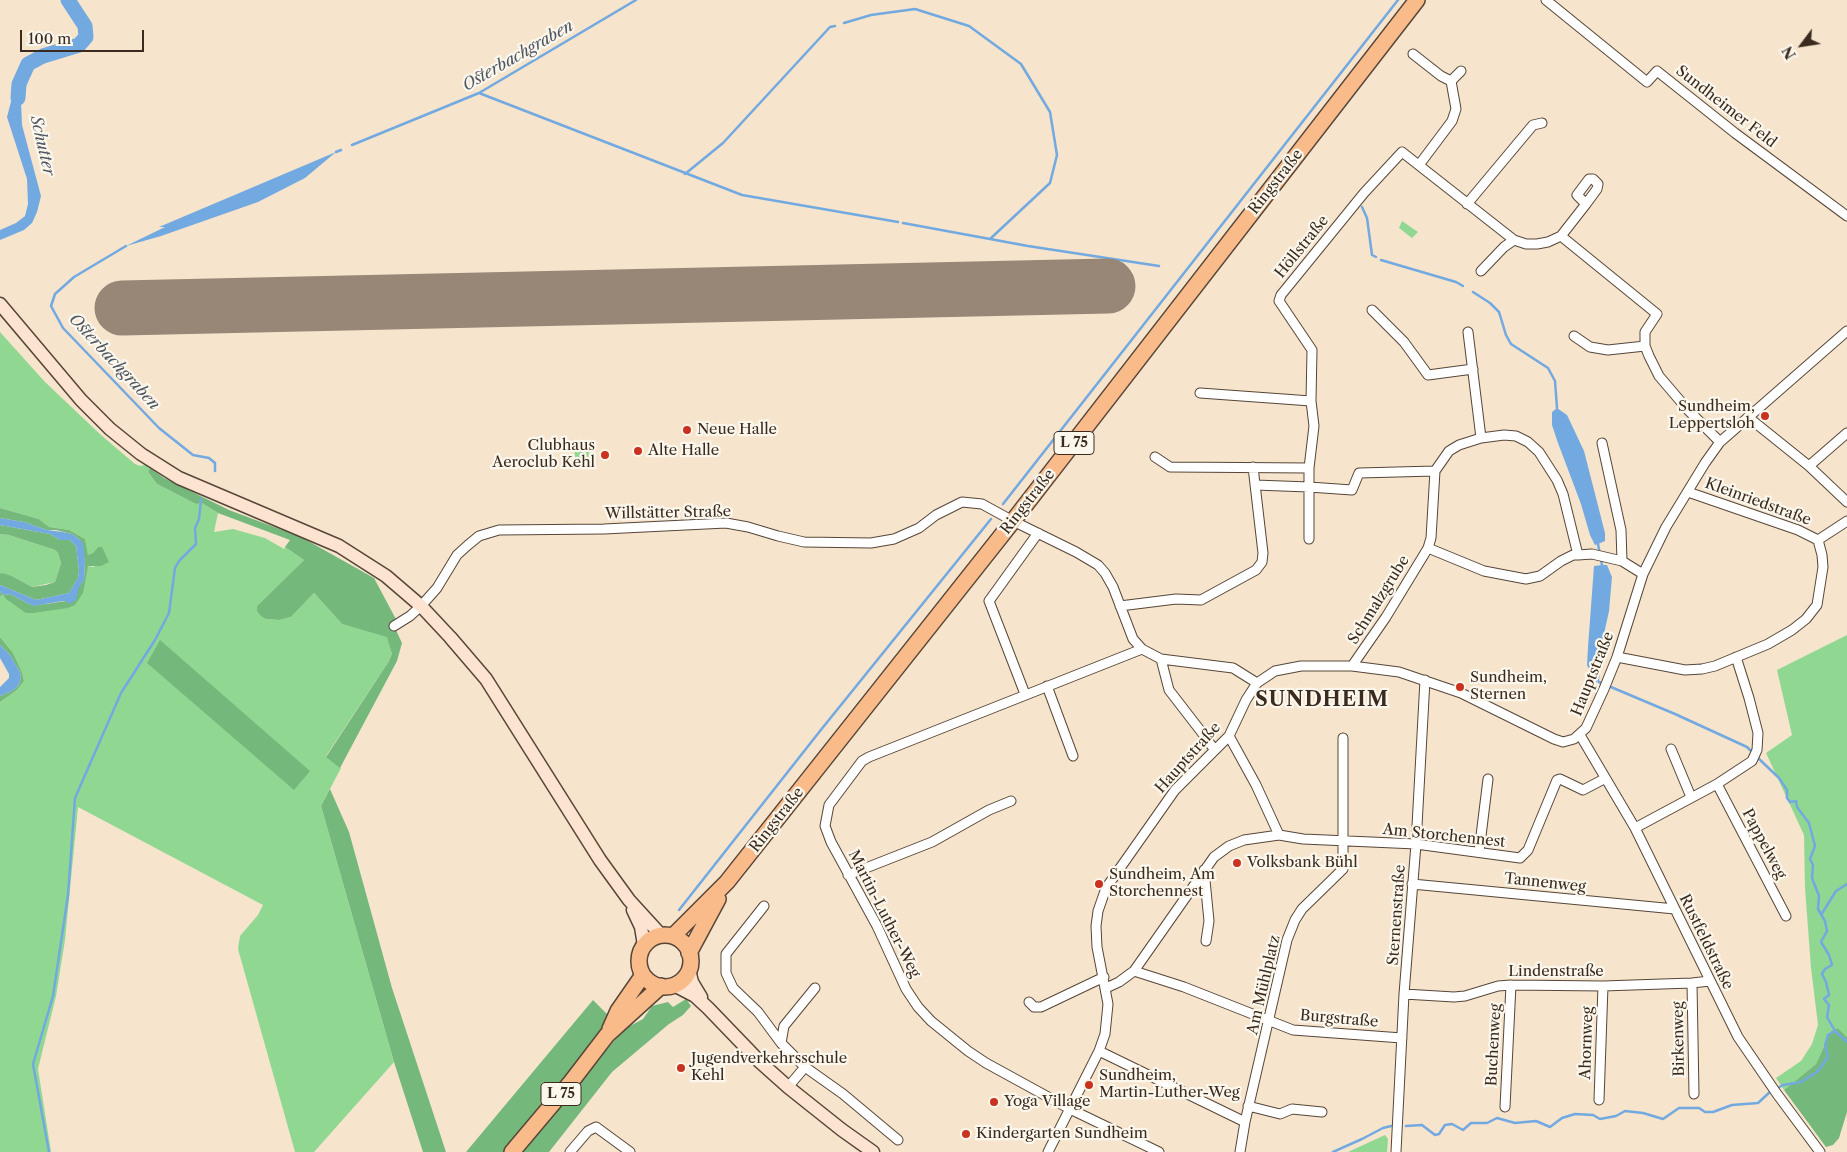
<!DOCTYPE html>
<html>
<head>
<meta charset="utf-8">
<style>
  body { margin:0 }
  #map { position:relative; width:1847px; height:1152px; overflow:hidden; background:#f6e4cd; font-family:"Libre Caslon Text",serif }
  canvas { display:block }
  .north { position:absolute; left:1777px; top:20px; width:50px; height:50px; -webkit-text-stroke:4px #fbf7ec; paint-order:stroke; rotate:239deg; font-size:14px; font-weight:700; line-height:20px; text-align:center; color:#3b2a1e }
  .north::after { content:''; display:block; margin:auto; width:18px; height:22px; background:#3b2a1e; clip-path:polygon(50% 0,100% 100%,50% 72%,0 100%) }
  .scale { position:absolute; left:20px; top:30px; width:124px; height:22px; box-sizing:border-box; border:2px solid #3b2a1e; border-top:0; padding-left:6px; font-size:15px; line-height:18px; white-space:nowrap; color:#3b2a1e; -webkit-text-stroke:4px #fbf7ec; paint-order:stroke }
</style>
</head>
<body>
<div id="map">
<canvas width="1847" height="1152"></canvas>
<div class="north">N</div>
<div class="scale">100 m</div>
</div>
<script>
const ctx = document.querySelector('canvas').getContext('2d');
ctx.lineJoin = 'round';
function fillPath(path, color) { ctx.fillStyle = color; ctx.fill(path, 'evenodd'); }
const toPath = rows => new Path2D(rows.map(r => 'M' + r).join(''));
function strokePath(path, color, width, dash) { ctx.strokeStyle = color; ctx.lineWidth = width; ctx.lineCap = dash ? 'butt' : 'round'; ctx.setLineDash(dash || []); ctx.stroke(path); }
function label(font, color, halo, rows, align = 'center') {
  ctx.font = font + ' "Libre Caslon Text",serif'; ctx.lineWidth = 4.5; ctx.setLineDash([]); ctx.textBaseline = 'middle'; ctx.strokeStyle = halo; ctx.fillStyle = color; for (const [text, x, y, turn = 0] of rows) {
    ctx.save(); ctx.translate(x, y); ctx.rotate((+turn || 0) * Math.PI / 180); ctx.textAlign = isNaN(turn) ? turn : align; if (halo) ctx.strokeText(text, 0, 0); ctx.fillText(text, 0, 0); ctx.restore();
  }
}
fillPath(toPath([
  [1402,221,1418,232,1412,238,1399,228],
  [0,332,45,382,101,435,135,464,140,466,145,465,150,468,148,472,157,484,196,504,202,503,218,513,214,532,233,529,265,538,284,549,285,547,304,560,257,606,266,619,278,620,291,617,314,593,342,624,384,635,387,637,390,642,392,655,389,661,326,756,341,768,321,806,394,1062,314,1152,295,1152,238,949,240,936,258,915,263,905,78,807,65,940,56,996,38,1069,51,1152,0,1152,0,702,17,690,24,681,22,672,13,653,0,637,0,596,3,595,12,603,75,605,88,566,94,567,102,547,98,547,93,553,88,556,85,539,69,530,49,527,39,519,0,508],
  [587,444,591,461,576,464,574,447],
  [0,534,9,535,55,550,58,553,61,563,55,582,32,587,12,576,0,574],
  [1847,635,1847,1037,1838,1028,1831,1031,1816,1064,1784,1090,1776,1078,1801,1061,1812,1044,1818,1025,1811,968,1805,888,1804,835,1766,753,1792,735,1777,670],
  [1385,1135,1388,1139,1387,1152,1348,1152]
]), '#90d892');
fillPath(toPath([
  [150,468,164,478,229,510,301,537,374,578,398,623,394,626,402,643,397,661,340,768,326,757,389,661,392,654,387,637,342,624,314,593,291,617,279,620,266,619,261,616,257,611,257,606,304,560,285,547,290,540,218,513,202,503,196,504,157,484,148,472],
  [0,508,39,519,49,527,69,530,85,539,88,555,93,553,98,547,102,547,109,562,101,566,88,566,83,593,75,605,68,608,33,613,26,613,6,599,3,595,0,596,0,591,3,595,10,594,33,606,66,601,84,580,85,561,80,540,72,534,56,530,47,530,24,522,0,518],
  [0,525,50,534,60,540,70,540,76,546,79,571,78,578,69,593,36,600,0,585,0,574,2,573,12,576,32,587,46,585,55,582,61,563,58,553,55,550,9,535,0,534],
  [0,637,13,653,22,672,24,681,17,690,0,702,0,696,12,691,18,686,21,678,20,672,10,655,0,645],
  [160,640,310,771,294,790,147,663],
  [330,789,349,832,392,988,446,1152,423,1152,394,1062,321,806],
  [686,999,691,1006,683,1015,669,1024,612,1072,549,1152,521,1152,613,1042,628,1027,643,1019,652,1006,668,1002,673,1007],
  [593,1000,607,1014,609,1019,560,1083,503,1152,466,1152],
  [1838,1028,1847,1037,1847,1112,1839,1138,1833,1145,1826,1147,1784,1090,1816,1064,1831,1031]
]), '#74b87c');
fillPath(toPath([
  [17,79,21,80,26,84,21,103,22,125,41,196,37,212,32,223,24,230,0,240,0,230,16,223,25,216,28,204,27,179,7,117],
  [336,152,305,178,258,202,161,236,126,246,165,227,159,227],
  [1557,408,1567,415,1584,451,1605,533,1605,541,1598,544,1595,545,1590,535,1581,504,1558,443,1552,425,1552,412],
  [0,518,24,522,47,530,63,532,72,534,80,540,83,543,85,561,84,580,79,587,76,600,70,604,66,601,63,601,33,606,10,594,3,595,0,591,0,585,36,600,69,593,78,578,79,571,76,546,70,540,60,540,50,534,0,525],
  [1602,565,1607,565,1612,577,1609,611,1602,643,1599,681,1596,682,1587,665,1588,647,1594,566],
  [0,645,10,655,20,672,21,678,18,686,12,691,0,696,0,687,9,678,9,674,0,658]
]), '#72a9e0');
strokePath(toPath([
  [844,23,871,15,915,9,969,26,1021,64,1050,112,1057,155,1050,183,990,239],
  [479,93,742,195,898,222],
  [352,145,479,93,636,0],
  [336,152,341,150],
  [685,174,723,143,830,27,835,26],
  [1362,207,1367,218,1372,255,1376,257],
  [903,223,1028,246,1159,266],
  [126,246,74,277,55,294,51,306,63,328,159,428,193,455,209,458,215,463,215,471],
  [1381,260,1456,282,1463,286],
  [1473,292,1490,303,1499,312,1506,335,1511,344,1548,368,1555,381,1557,408],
  [1003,504,1398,0],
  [1598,544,1602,565],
  [1599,682,1675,714,1747,747,1753,753],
  [1757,757,1779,778,1787,790,1787,798,1790,802,1796,801,1797,807,1809,823,1815,846,1810,859,1813,865,1812,878,1819,896,1818,909,1825,921,1827,931,1821,942,1829,955,1832,965,1825,969,1822,974,1826,982,1829,995,1824,999,1829,1005,1827,1017,1835,1031,1828,1035,1825,1045,1828,1057,1818,1071,1801,1082,1783,1085,1776,1089],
  [679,910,820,731,991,519],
  [1821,915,1836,891,1847,884],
  [1835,1031,1847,1042],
  [1406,1126,1422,1125,1435,1135,1439,1134,1445,1125,1452,1124,1463,1130,1471,1123,1487,1123,1497,1118,1515,1123,1536,1121,1550,1127,1562,1118,1575,1114,1593,1115,1600,1119,1616,1116,1625,1111,1643,1113,1663,1119,1679,1108,1699,1108,1705,1112,1713,1112,1732,1105,1758,1103,1771,1091],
  [49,1152,33,1064,53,996,68,895,75,798,121,693,155,640,169,613,175,568,179,561,196,544,195,528,199,519,201,499],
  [1333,1152,1362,1139,1383,1128,1391,1126]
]), '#72a9e0', 2.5);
strokePath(toPath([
  [18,98,19,84,28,64,43,56,79,45,86,37,85,26,68,0]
]), '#72a9e0', 15);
strokePath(toPath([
  [122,308,1108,286]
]), '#988776', 55);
const street = toPath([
  [1546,0,1647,82,1657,71,1735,133,1847,216],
  [1413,54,1441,76,1451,81],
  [1451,81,1461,71],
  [1419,165,1452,121,1456,109,1451,81],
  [1467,204,1533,125,1542,123],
  [1561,236,1586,204,1597,189,1598,184,1593,179,1589,179,1577,195,1586,204],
  [1481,271,1504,247,1514,240],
  [1372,310,1404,342,1428,375,1473,369],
  [1468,332,1481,438],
  [1574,336,1590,347,1608,350,1645,346],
  [1200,393,1311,401],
  [1748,417,1809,466,1847,502],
  [1602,443,1621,530,1622,561],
  [1155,457,1170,467,1309,468],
  [1809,466,1847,433],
  [1255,485,1309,487,1309,468,1314,426,1311,401,1312,350,1279,301,1281,295,1364,193,1402,152,1514,240,1526,244,1537,244,1548,242,1561,236,1657,314,1645,332,1645,346,1649,356,1659,376,1688,410,1720,442],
  [1688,492,1798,530,1818,540,1847,521],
  [1309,539,1309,487,1352,490,1359,473,1435,471],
  [1428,548,1484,571,1526,579,1540,576,1561,561,1573,555,1578,555,1592,554,1622,561,1643,574],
  [1120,606,1176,599,1201,600,1256,570,1262,562,1263,553,1253,467],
  [394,626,410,616,421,606,437,588,457,555,468,545,479,536,499,530,604,529,726,523,748,527,778,536,804,542,871,543,894,539,919,528,936,515,962,502,982,504,1013,521,1076,552,1098,565,1105,573,1113,587,1133,639,1142,649,1161,659,1233,668,1257,683],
  [1142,649,869,757,862,761,829,805,825,826,831,842,877,926,906,989,918,1007,931,1021,968,1051,986,1063,1070,1109,1159,1152],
  [1617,657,1685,670,1702,669,1715,666,1768,644,1792,630,1806,619,1817,605,1823,567,1822,555,1818,540],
  [1161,659,1169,690,1203,734],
  [1352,666,1386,617,1428,548,1431,538,1435,471,1449,451,1459,445,1481,438,1504,435,1516,436,1528,442,1539,452,1557,480,1563,494,1578,555],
  [1047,686,1073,756],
  [1025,694,989,601,1038,533],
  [1580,735,1635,828,1738,1037,1777,1094,1820,1152],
  [1229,736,1256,785,1279,835],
  [1207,740,1215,750],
  [1671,749,1691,797],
  [1717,784,1786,916],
  [1635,828,1717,784,1752,761,1757,750,1758,733,1749,698,1736,657],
  [1479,852,1488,779],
  [1204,870,1209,921,1206,941],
  [848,875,932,842,989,810,1011,801],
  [1412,884,1675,909],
  [764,906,726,954,726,973,733,988,758,1012,781,1043],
  [1134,971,1184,987,1293,1030,1402,1038],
  [1692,983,1694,1094],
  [815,988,784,1026,781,1043,805,1067,843,1094,898,1140],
  [1106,988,1119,982,1134,971,1214,857,1229,846,1244,840,1279,835,1303,839,1416,844,1520,858,1528,850,1557,780,1560,779,1583,790,1604,779],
  [1404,994,1454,997,1465,996,1498,986,1511,985,1603,986,1692,983,1710,981],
  [1029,1002,1034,1007,1041,1007,1104,977],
  [1099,1051,1245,1122],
  [788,1087,805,1067],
  [1599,1100,1603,986],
  [1248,1106,1280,1114,1292,1109,1322,1112],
  [1505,1107,1511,985],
  [570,1152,588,1131,596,1127,630,1152],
  [1048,1152,1099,1051,1105,1034,1108,1004,1097,947,1096,926,1098,911,1106,888,1175,790,1229,736,1246,700,1257,683,1275,671,1301,666,1352,666,1399,672,1461,693,1554,739,1563,742,1574,739,1586,728,1604,689,1617,657,1643,574,1666,527,1705,463,1720,442,1847,331],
  [1240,1152,1245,1122,1287,940,1295,920,1302,909,1343,869,1343,738],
  [1396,1152,1404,994,1416,844,1425,680]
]);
const secondary = toPath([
  [0,304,81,400,110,429,141,454,179,478,339,546,386,576,421,606,450,637,486,679,600,860,629,900,661,935],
  [633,910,641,927,644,945],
  [689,970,692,982,701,997],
  [674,985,695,996,708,1008,760,1062,788,1087,842,1130,873,1152]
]);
const primary = toPath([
  '639 961a26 26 0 1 1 52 0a26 26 0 1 1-52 0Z',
  [673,936,727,882,1013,521,1417,0],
  [689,953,718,899],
  [610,1029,618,1011,643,975],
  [512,1152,571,1082,607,1035,661,986]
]);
strokePath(street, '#574638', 11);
strokePath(secondary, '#574638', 15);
strokePath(primary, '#574638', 18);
strokePath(street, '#fff', 9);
strokePath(secondary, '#fde4d1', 12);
strokePath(primary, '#fabb8b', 15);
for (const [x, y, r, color] of [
  [1765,416,5,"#c8321e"],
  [687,430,5,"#c8321e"],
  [638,451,5,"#c8321e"],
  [605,455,5,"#c8321e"],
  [1460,687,5,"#c8321e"],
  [1237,863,5,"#c8321e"],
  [1099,884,5,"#c8321e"],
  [681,1068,5,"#c8321e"],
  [1089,1085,5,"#c8321e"],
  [994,1102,5,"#c8321e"],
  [966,1134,5,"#c8321e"]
]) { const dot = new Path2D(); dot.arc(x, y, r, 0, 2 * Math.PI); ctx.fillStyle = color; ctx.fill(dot); strokePath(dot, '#fbf7ec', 2); }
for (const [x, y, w] of [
  [1074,443,40],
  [561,1094,40]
]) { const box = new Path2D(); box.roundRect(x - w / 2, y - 11.5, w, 23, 4); ctx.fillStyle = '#fbf7ec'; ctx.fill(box); strokePath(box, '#3b2a1e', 1); }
label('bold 14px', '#3b2a1e', null, [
  ["L 75",1074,443],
  ["L 75",561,1094]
]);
label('15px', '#3b2a1e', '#fbf7ec', [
  ["Sundheimer Feld",1726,107,38],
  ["Ringstraße",1276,182,-52],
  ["Höllstraße",1302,247,-51],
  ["Ringstraße",1028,502,-52],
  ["Kleinriedstraße",1758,502,20],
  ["Willstätter Straße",668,513,-1],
  ["Schmalzgrube",1379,600,-58],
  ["Hauptstraße",1593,674,-68],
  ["Hauptstraße",1188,758,-48],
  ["Ringstraße",777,820,-52],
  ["Am Storchennest",1444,836,6],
  ["Pappelweg",1764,844,62],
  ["Tannenweg",1545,883,6],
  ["Martin-Luther-Weg",884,914,63],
  ["Sternenstraße",1397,915,-86],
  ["Rustfeldstraße",1706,942,64],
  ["Lindenstraße",1556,972],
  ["Am Mühlplatz",1264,985,-77],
  ["Burgstraße",1339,1019,5],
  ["Birkenweg",1679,1039,-91],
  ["Ahornweg",1587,1043,-88],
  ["Buchenweg",1494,1045,-87]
]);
label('15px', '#3b2a1e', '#fbf7ec', [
  ["Sundheim,",1755,407,"right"],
  ["Leppertsloh",1755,424,"right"],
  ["Neue Halle",697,430],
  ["Clubhaus",595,446,"right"],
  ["Aeroclub Kehl",595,463,"right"],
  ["Alte Halle",648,451],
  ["Sundheim,",1470,678],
  ["Sternen",1470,695],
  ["Volksbank Bühl",1247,863],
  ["Sundheim, Am",1109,875],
  ["Storchennest",1109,892],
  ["Jugendverkehrsschule",691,1059],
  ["Kehl",691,1076],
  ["Sundheim,",1099,1076],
  ["Martin-Luther-Weg",1099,1093],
  ["Yoga Village",1004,1102],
  ["Kindergarten Sundheim",976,1134]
], 'left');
label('italic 16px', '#4e5662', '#fbf7ec', [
  ["Osterbachgraben",518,56,-30],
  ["Schutter",42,146,77],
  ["Osterbachgraben",114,362,47]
]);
ctx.letterSpacing = '1px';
label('bold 20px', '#3b2a1e', '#fbf7ec', [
  ["SUNDHEIM",1322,700]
]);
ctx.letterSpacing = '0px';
</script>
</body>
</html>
